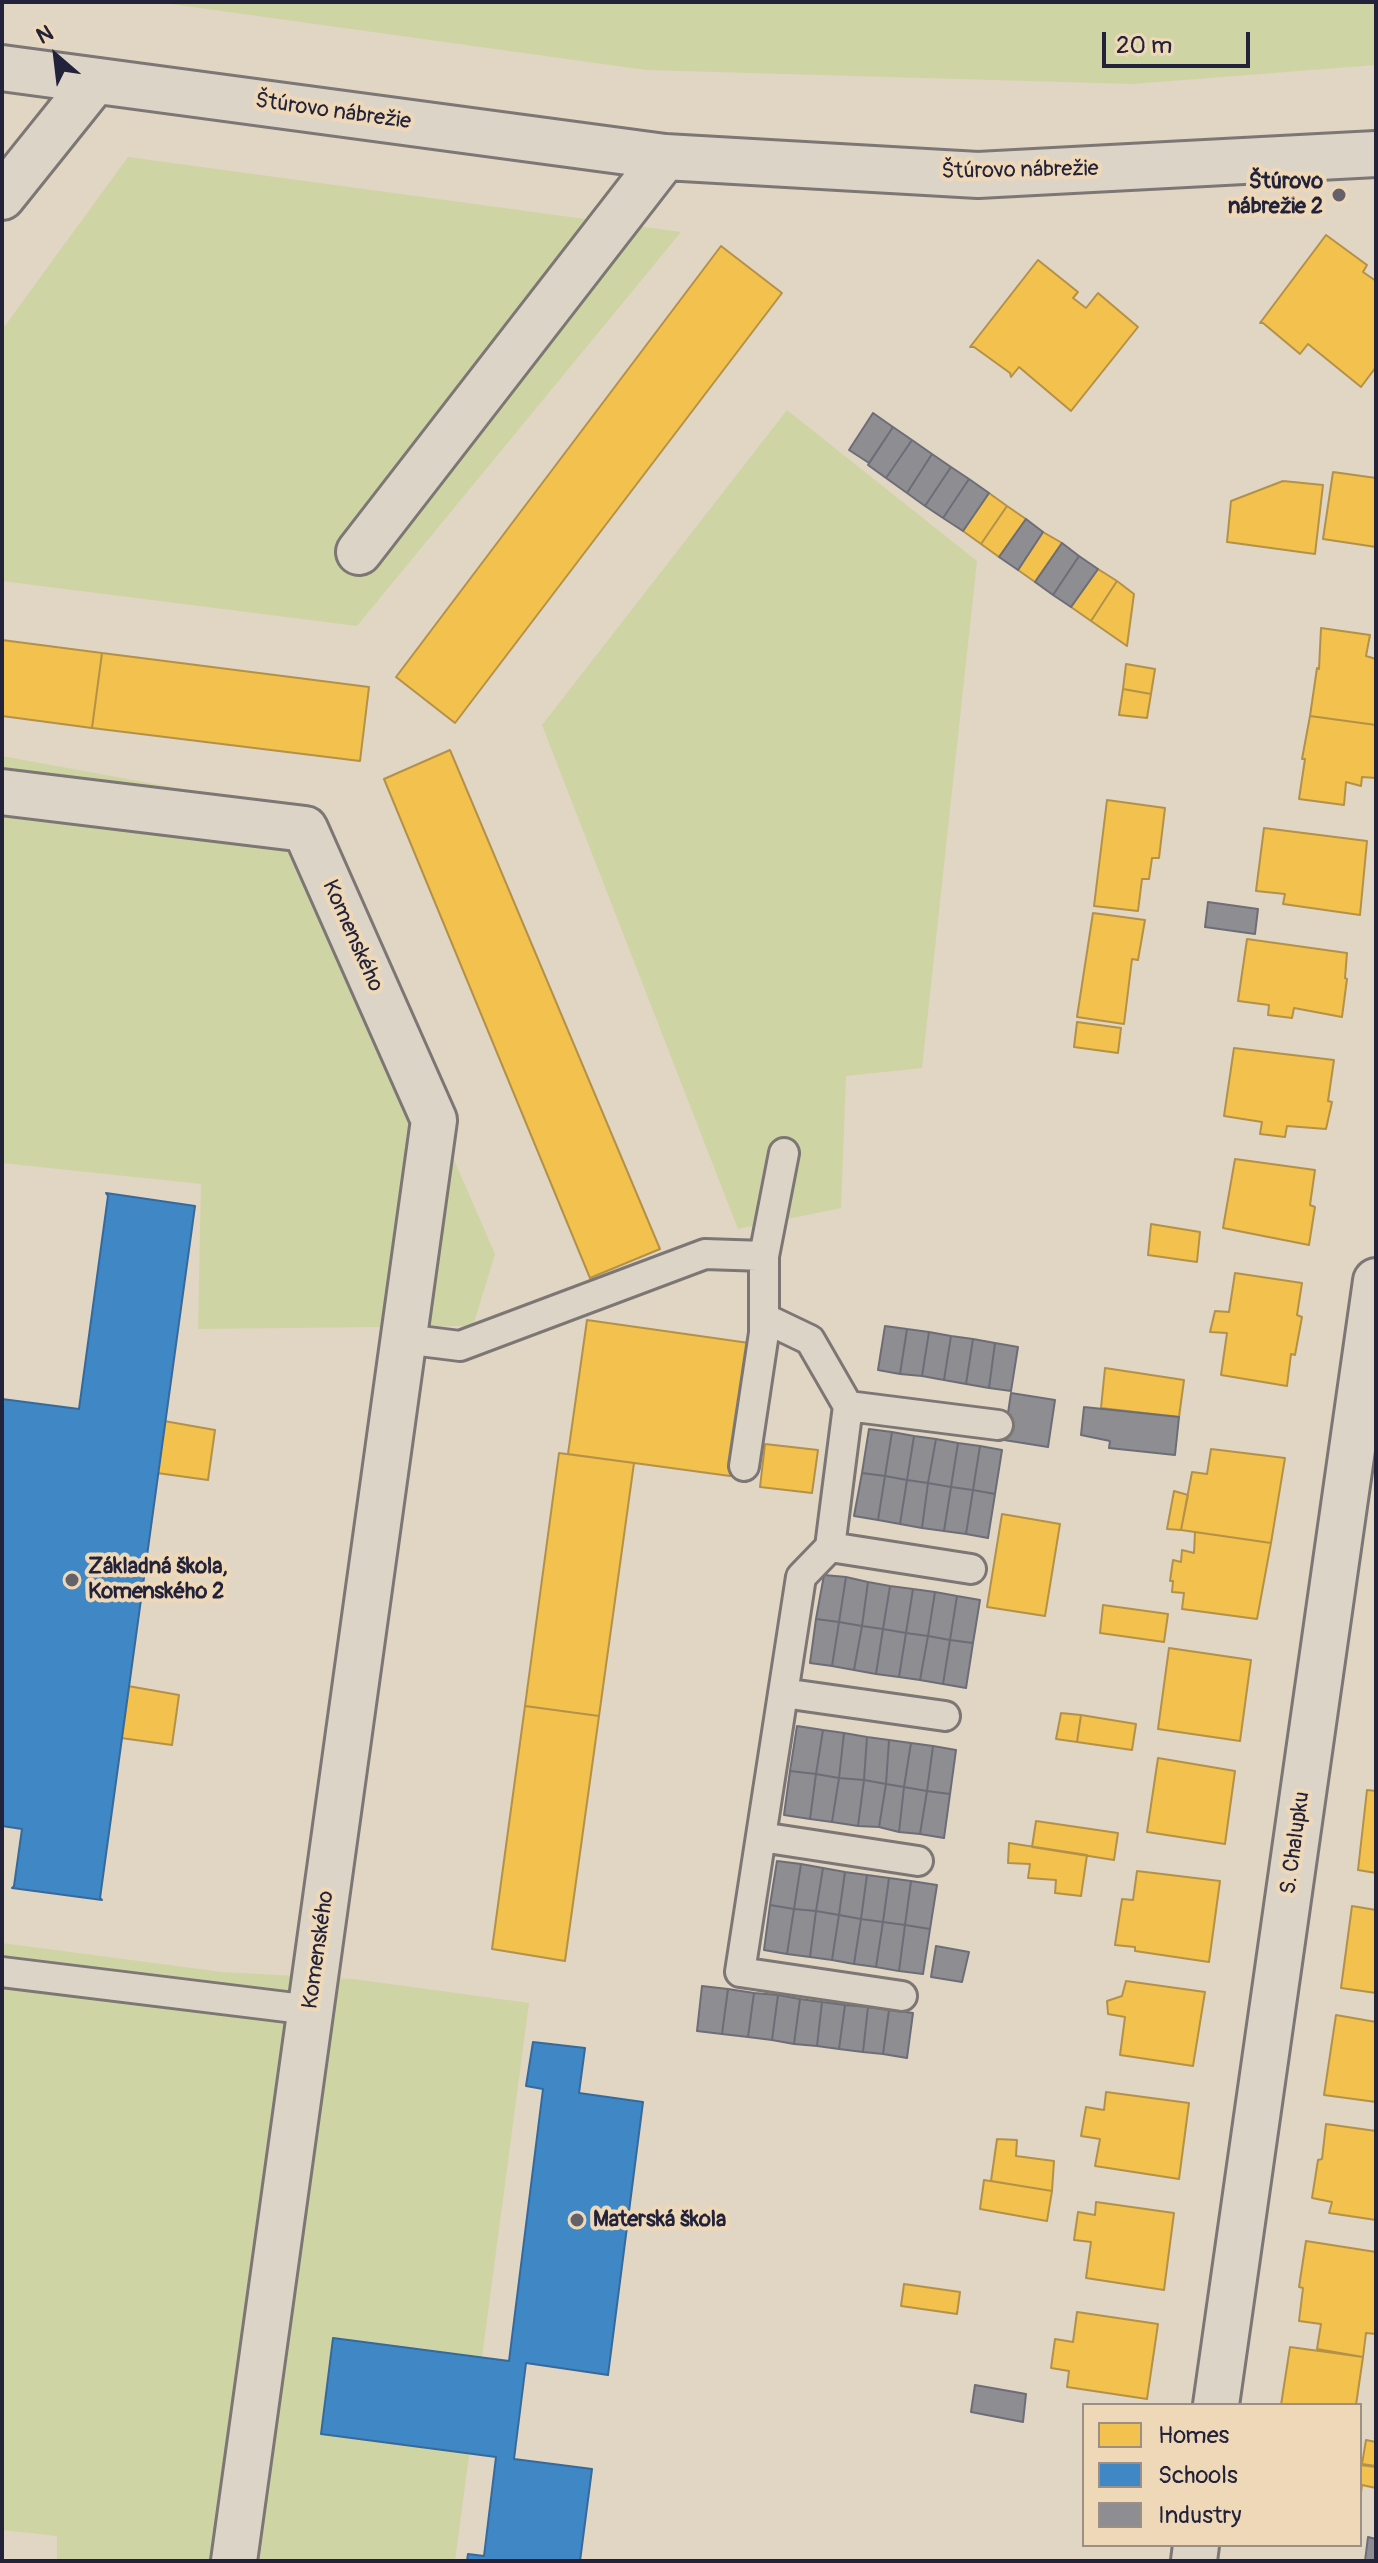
<!DOCTYPE html>
<html>
<head>
<meta charset="utf-8">
<style>
  body { margin:0 }
  #map { position:relative; width:1378px; height:2563px; overflow:hidden; background:#e1d5c4; font-family:Pangolin,sans-serif }
  canvas { display:block }
  .frame { position:absolute; inset:0; border:4px solid #22223b; pointer-events:none }
  .legend { position:absolute; left:1082px; top:2403px; width:280px; height:144px; box-sizing:border-box; background:#eed8b7; border:2px solid #9c8f85; margin:0; padding:10px 14px; list-style:none; font-size:24px; color:#22223b }
  .legend li { display:flex; align-items:center; gap:16px; height:40px }
  .legend b { width:40px; border:2px solid #9c8f85 }
  .north { position:absolute; left:16px; top:16px; width:80px; height:80px; -webkit-text-stroke:6px #eed8b7; paint-order:stroke; rotate:332deg; font-size:22px; font-weight:700; line-height:32px; text-align:center; color:#22223b }
  .north::after { content:''; display:block; margin:auto; width:28px; height:36px; background:#22223b; clip-path:polygon(50% 0,100% 100%,50% 72%,0 100%) }
  .scale { position:absolute; left:1102px; top:32px; width:148px; height:36px; box-sizing:border-box; border:4px solid #22223b; border-top:0; padding-left:10px; font-size:24px; line-height:28px; white-space:nowrap; color:#22223b; -webkit-text-stroke:6px #eed8b7; paint-order:stroke }
</style>
</head>
<body>
<div id="map">
<canvas width="1378" height="2563"></canvas>
<div class="frame"></div>
<ul class="legend">
<li><b style="height:22px;background:#f2c14e"></b>Homes</li>
<li><b style="height:22px;background:#3f88c5"></b>Schools</li>
<li><b style="height:22px;background:#8d8d92"></b>Industry</li>
</ul>
<div class="north">N</div>
<div class="scale">20 m</div>
</div>
<script>
const ctx = document.querySelector('canvas').getContext('2d');
ctx.lineJoin = 'round';
function fillPath(path, color) { ctx.fillStyle = color; ctx.fill(path, 'evenodd'); }
const toPath = rows => new Path2D(rows.map(r => 'M' + r).join(''));
function strokePath(path, color, width, dash) { ctx.strokeStyle = color; ctx.lineWidth = width; ctx.lineCap = dash ? 'butt' : 'round'; ctx.setLineDash(dash || []); ctx.stroke(path); }
function label(font, color, halo, rows, align = 'center') {
  ctx.font = font + ' Pangolin,sans-serif'; ctx.lineWidth = 8; ctx.setLineDash([]); ctx.textBaseline = 'middle'; ctx.strokeStyle = halo; ctx.fillStyle = color; for (const [text, x, y, turn = 0] of rows) {
    ctx.save(); ctx.translate(x, y); ctx.rotate((+turn || 0) * Math.PI / 180); ctx.textAlign = isNaN(turn) ? turn : align; if (halo) ctx.strokeText(text, 0, 0); ctx.fillText(text, 0, 0); ctx.restore();
  }
}
fillPath(toPath([
  [157,2,1376,2,1376,65,1132,84,646,70],
  [128,157,681,232,357,626,2,581,2,330],
  [787,410,977,561,922,1068,846,1076,841,1208,738,1229,542,725],
  [2,756,302,811,495,1254,473,1326,198,1329,201,1184,2,1163],
  [2,1943,222,1972,353,1979,529,2003,455,2561,57,2561,57,2536,2,2530]
]), '#cfd4a4');
const homes = toPath([
  [1326,235,1367,265,1363,272,1376,281,1376,367,1361,387,1308,344,1300,354,1263,323,1260,323,1326,235],
  [721,246,782,293,455,723,396,677,721,246],
  [1038,260,1078,292,1073,298,1086,308,1098,293,1138,327,1071,411,1019,367,1011,377,1010,373,974,347,970,347,1038,260],
  [1333,472,1376,478,1376,547,1323,539,1333,472],
  [1283,481,1323,485,1315,554,1227,542,1231,501,1283,481],
  [989,493,1007,506,981,544,963,531,989,493],
  [1007,506,1026,519,999,557,981,544,1007,506],
  [1043,532,1062,543,1035,582,1018,570,1043,532],
  [1098,569,1117,581,1091,621,1071,607,1098,569],
  [1117,581,1134,594,1127,646,1091,621,1117,581],
  [1321,628,1370,635,1366,656,1376,659,1376,725,1310,716,1317,668,1319,669,1321,628],
  [2,640,102,653,92,728,2,716,2,640],
  [102,653,369,687,360,761,92,728,102,653],
  [1126,664,1155,669,1151,694,1123,689,1126,664],
  [1123,689,1151,694,1147,718,1119,715,1123,689],
  [1310,716,1376,725,1376,778,1362,777,1361,786,1346,782,1344,805,1299,799,1305,759,1302,759,1310,716],
  [450,750,660,1249,590,1278,384,779,450,750],
  [1107,800,1165,808,1159,858,1152,858,1149,879,1142,879,1138,911,1094,906,1107,800],
  [1264,828,1367,841,1360,915,1283,904,1285,894,1256,891,1264,828],
  [1093,913,1145,920,1138,960,1132,959,1124,1024,1077,1017,1093,913],
  [1247,939,1347,953,1345,978,1347,979,1342,1017,1294,1008,1292,1018,1268,1015,1269,1005,1238,1001,1247,939],
  [1077,1022,1121,1028,1118,1053,1074,1047,1077,1022],
  [1234,1048,1334,1060,1328,1101,1332,1102,1326,1129,1287,1126,1285,1137,1260,1134,1262,1122,1224,1116,1234,1048],
  [1235,1159,1315,1170,1310,1205,1315,1207,1309,1245,1223,1228,1235,1159],
  [1151,1224,1200,1232,1197,1262,1148,1255,1151,1224],
  [1235,1273,1302,1283,1297,1315,1302,1317,1295,1355,1291,1354,1287,1386,1221,1375,1227,1333,1210,1332,1215,1311,1229,1312,1235,1273],
  [587,1320,749,1343,730,1476,568,1454,587,1320],
  [1105,1368,1184,1380,1179,1417,1101,1408,1105,1368],
  [164,1421,215,1430,208,1480,157,1473,164,1421],
  [765,1444,818,1450,812,1493,760,1487,765,1444],
  [1211,1449,1285,1458,1271,1543,1181,1530,1192,1472,1207,1474,1211,1449],
  [559,1453,634,1463,599,1716,525,1706,559,1453],
  [1174,1491,1188,1495,1181,1530,1167,1529,1174,1491],
  [1002,1514,1060,1524,1045,1616,987,1607,1002,1514],
  [1195,1532,1271,1543,1257,1619,1182,1609,1184,1593,1172,1592,1173,1581,1170,1581,1173,1560,1181,1562,1182,1550,1194,1553,1195,1532],
  [1103,1605,1168,1614,1164,1642,1100,1633,1103,1605],
  [1169,1648,1251,1660,1240,1741,1158,1729,1169,1648],
  [128,1686,179,1695,172,1745,121,1738,128,1686],
  [525,1706,599,1716,565,1961,492,1949,525,1706],
  [1061,1713,1081,1715,1077,1742,1056,1739,1061,1713],
  [1081,1715,1136,1724,1132,1750,1077,1742,1081,1715],
  [1158,1758,1235,1771,1225,1844,1147,1832,1158,1758],
  [1367,1790,1376,1791,1376,1873,1358,1870,1367,1790],
  [1036,1821,1118,1833,1114,1860,1032,1847,1036,1821],
  [1009,1843,1087,1855,1081,1896,1055,1893,1056,1880,1028,1878,1030,1864,1008,1863,1009,1843],
  [1137,1871,1220,1881,1209,1962,1135,1951,1135,1947,1115,1945,1122,1899,1133,1900,1137,1871],
  [1352,1906,1376,1910,1376,1993,1341,1988,1352,1906],
  [1126,1981,1205,1992,1193,2066,1120,2055,1125,2017,1108,2014,1107,2001,1122,1996,1126,1981],
  [1336,2015,1376,2022,1376,2102,1324,2095,1336,2015],
  [1106,2092,1189,2103,1179,2179,1095,2166,1100,2139,1081,2136,1086,2107,1104,2110,1106,2092],
  [1326,2124,1376,2131,1376,2220,1329,2213,1332,2202,1312,2198,1318,2160,1322,2159,1326,2124],
  [997,2139,1017,2140,1016,2156,1054,2161,1052,2191,991,2181,997,2139],
  [984,2180,1052,2191,1047,2221,980,2209,984,2180],
  [1096,2202,1174,2213,1164,2290,1086,2278,1091,2242,1074,2240,1078,2212,1095,2215,1096,2202],
  [1306,2241,1376,2252,1376,2334,1366,2333,1363,2357,1317,2349,1321,2324,1299,2321,1303,2288,1299,2287,1306,2241],
  [904,2284,960,2292,957,2314,901,2306,904,2284],
  [1077,2312,1158,2324,1147,2399,1067,2387,1069,2371,1051,2368,1055,2339,1073,2342,1077,2312],
  [1290,2347,1363,2357,1356,2405,1281,2405,1290,2347],
  [1366,2440,1376,2442,1376,2466,1362,2464,1366,2440],
  [1360,2465,1376,2467,1376,2488,1362,2485,1360,2501,1360,2465]
]);
fillPath(homes, '#f2c14e');
strokePath(homes, '#b49148', 2);
const schools = toPath([
  [106,1193,195,1206,100,1898,102,1900,12,1888,14,1886,22,1829,2,1826,2,1399,79,1409,108,1196,106,1193],
  [533,2042,585,2048,579,2093,643,2102,608,2375,526,2363,514,2459,592,2469,580,2561,467,2561,468,2554,484,2556,496,2457,321,2434,333,2338,509,2361,543,2089,526,2086,533,2042]
]);
fillPath(schools, '#3f88c5');
strokePath(schools, '#36699c', 2);
const industry = toPath([
  [873,413,893,427,869,463,849,450,873,413],
  [893,427,912,440,886,478,868,465,893,427],
  [912,440,932,454,907,493,886,478,912,440],
  [932,454,951,467,925,506,907,493,932,454],
  [951,467,969,479,943,518,925,506,951,467],
  [969,479,989,493,963,531,943,518,969,479],
  [1026,519,1043,532,1018,570,999,557,1026,519],
  [1062,543,1079,556,1053,595,1035,582,1062,543],
  [1079,556,1098,569,1071,607,1053,595,1079,556],
  [1208,902,1258,909,1255,934,1205,927,1208,902],
  [885,1326,907,1329,900,1374,878,1370,885,1326],
  [907,1329,929,1332,922,1376,900,1374,907,1329],
  [929,1332,951,1336,944,1380,922,1376,929,1332],
  [951,1336,973,1339,966,1384,944,1380,951,1336],
  [973,1339,995,1343,989,1388,966,1384,973,1339],
  [995,1343,1018,1347,1011,1391,989,1388,995,1343],
  [1011,1393,1055,1400,1048,1447,1004,1440,1011,1393],
  [1084,1407,1179,1417,1175,1455,1109,1448,1110,1441,1081,1435,1084,1407],
  [869,1429,892,1432,885,1476,862,1473,869,1429],
  [892,1432,914,1436,907,1480,885,1476,892,1432],
  [914,1436,936,1439,928,1483,907,1480,914,1436],
  [936,1439,958,1443,951,1487,928,1483,936,1439],
  [958,1443,980,1446,973,1490,951,1487,958,1443],
  [980,1446,1002,1450,995,1494,973,1490,980,1446],
  [862,1473,885,1476,878,1520,854,1516,862,1473],
  [885,1476,907,1480,900,1524,878,1520,885,1476],
  [907,1480,928,1483,922,1528,900,1524,907,1480],
  [928,1483,951,1487,944,1531,922,1528,928,1483],
  [951,1487,973,1490,966,1534,944,1531,951,1487],
  [973,1490,995,1494,988,1538,966,1534,973,1490],
  [824,1575,846,1577,839,1622,816,1619,824,1575],
  [846,1577,868,1582,862,1626,839,1622,846,1577],
  [868,1582,890,1586,883,1629,862,1626,868,1582],
  [890,1586,913,1589,906,1633,883,1629,890,1586],
  [913,1589,935,1592,928,1636,906,1633,913,1589],
  [935,1592,957,1596,950,1640,928,1636,935,1592],
  [957,1596,980,1600,973,1643,950,1640,957,1596],
  [816,1619,839,1622,832,1666,810,1663,816,1619],
  [839,1622,862,1626,854,1670,832,1666,839,1622],
  [862,1626,883,1629,876,1674,854,1670,862,1626],
  [883,1629,906,1633,899,1677,876,1674,883,1629],
  [906,1633,928,1636,920,1680,899,1677,906,1633],
  [928,1636,950,1640,943,1684,920,1680,928,1636],
  [950,1640,973,1643,966,1688,943,1684,950,1640],
  [797,1726,823,1730,816,1774,790,1771,797,1726],
  [823,1730,844,1733,839,1778,816,1774,823,1730],
  [844,1733,867,1737,864,1780,839,1778,844,1733],
  [867,1737,889,1740,886,1784,864,1780,867,1737],
  [889,1740,911,1743,904,1787,886,1784,889,1740],
  [911,1743,933,1746,927,1791,904,1787,911,1743],
  [933,1746,956,1750,950,1794,927,1791,933,1746],
  [790,1771,816,1774,810,1819,784,1815,790,1771],
  [816,1774,839,1778,832,1822,810,1819,816,1774],
  [839,1778,864,1780,858,1826,832,1822,839,1778],
  [864,1780,886,1784,879,1827,858,1826,864,1780],
  [886,1784,904,1787,899,1832,879,1827,886,1784],
  [904,1787,927,1791,920,1834,899,1832,904,1787],
  [927,1791,950,1794,944,1838,920,1834,927,1791],
  [777,1861,801,1864,794,1909,770,1905,777,1861],
  [801,1864,823,1868,816,1911,794,1909,801,1864],
  [823,1868,845,1872,839,1915,816,1911,823,1868],
  [845,1872,867,1875,861,1919,839,1915,845,1872],
  [867,1875,889,1878,883,1922,861,1919,867,1875],
  [889,1878,911,1881,905,1925,883,1922,889,1878],
  [911,1881,937,1885,930,1929,905,1925,911,1881],
  [770,1905,794,1909,787,1954,764,1950,770,1905],
  [794,1909,816,1911,810,1957,787,1954,794,1909],
  [816,1911,839,1915,832,1960,810,1957,816,1911],
  [839,1915,861,1919,854,1964,832,1960,839,1915],
  [861,1919,883,1922,876,1967,854,1964,861,1919],
  [883,1922,905,1925,899,1971,876,1967,883,1922],
  [905,1925,930,1929,923,1974,899,1971,905,1925],
  [936,1946,969,1952,962,1982,931,1977,936,1946],
  [702,1986,728,1989,722,2034,697,2031,702,1986],
  [728,1989,754,1993,748,2037,722,2034,728,1989],
  [754,1993,778,1995,772,2040,748,2037,754,1993],
  [778,1995,800,1999,794,2044,772,2040,778,1995],
  [800,1999,822,2002,817,2046,794,2044,800,1999],
  [822,2002,845,2005,839,2049,817,2046,822,2002],
  [845,2005,868,2007,863,2052,839,2049,845,2005],
  [868,2007,889,2010,883,2054,863,2052,868,2007],
  [889,2010,913,2013,907,2058,883,2054,889,2010],
  [975,2385,1026,2394,1023,2422,971,2412,975,2385],
  [1368,2537,1376,2539,1376,2561,1365,2561,1368,2537]
]);
fillPath(industry, '#8d8d92');
strokePath(industry, '#6d6d78', 2);
const lane = toPath([
  [764,1318,810,1340,848,1406,998,1425],
  [404,1339,460,1346,705,1254,764,1256,784,1153],
  [848,1406,830,1547,801,1577,740,1972,902,1996],
  [744,1466,764,1333,764,1256],
  [830,1547,971,1569],
  [783,1693,945,1716],
  [761,1837,918,1861],
  [2,1972,311,2010]
]);
const street = toPath([
  [2,68,665,157,978,175,1376,154],
  [2,197,95,81],
  [359,552,665,157],
  [2,792,305,829,434,1120,234,2561],
  [1216,2405,1376,1281],
  [1194,2561,1196,2545]
]);
strokePath(lane, '#7c7774', 34);
strokePath(street, '#7c7774', 50);
strokePath(lane, '#ddd4c8', 28);
strokePath(street, '#ddd4c8', 44);
for (const [x, y, r, color] of [
  [1339,195,8,"#65616b"],
  [72,1580,8,"#65616b"],
  [577,2220,8,"#65616b"]
]) { const dot = new Path2D(); dot.arc(x, y, r, 0, 2 * Math.PI); ctx.fillStyle = color; ctx.fill(dot); strokePath(dot, '#eed8b7', 3); }
label('22px', '#22223b', '#eed8b7', [
  ["Štúrovo nábrežie",333,112,8],
  ["Štúrovo nábrežie",1020,171,-1],
  ["Komenského",352,936,66],
  ["S. Chalupku",1296,1843,-82],
  ["Komenského",319,1950,-82]
]);
label('bold 22px', '#22223b', '#eed8b7', [
  ["Štúrovo",1323,182,"right"],
  ["nábrežie 2",1323,207,"right"],
  ["Základná škola,",88,1567],
  ["Komenského 2",88,1592],
  ["Materská škola",593,2220]
], 'left');
</script>
</body>
</html>
